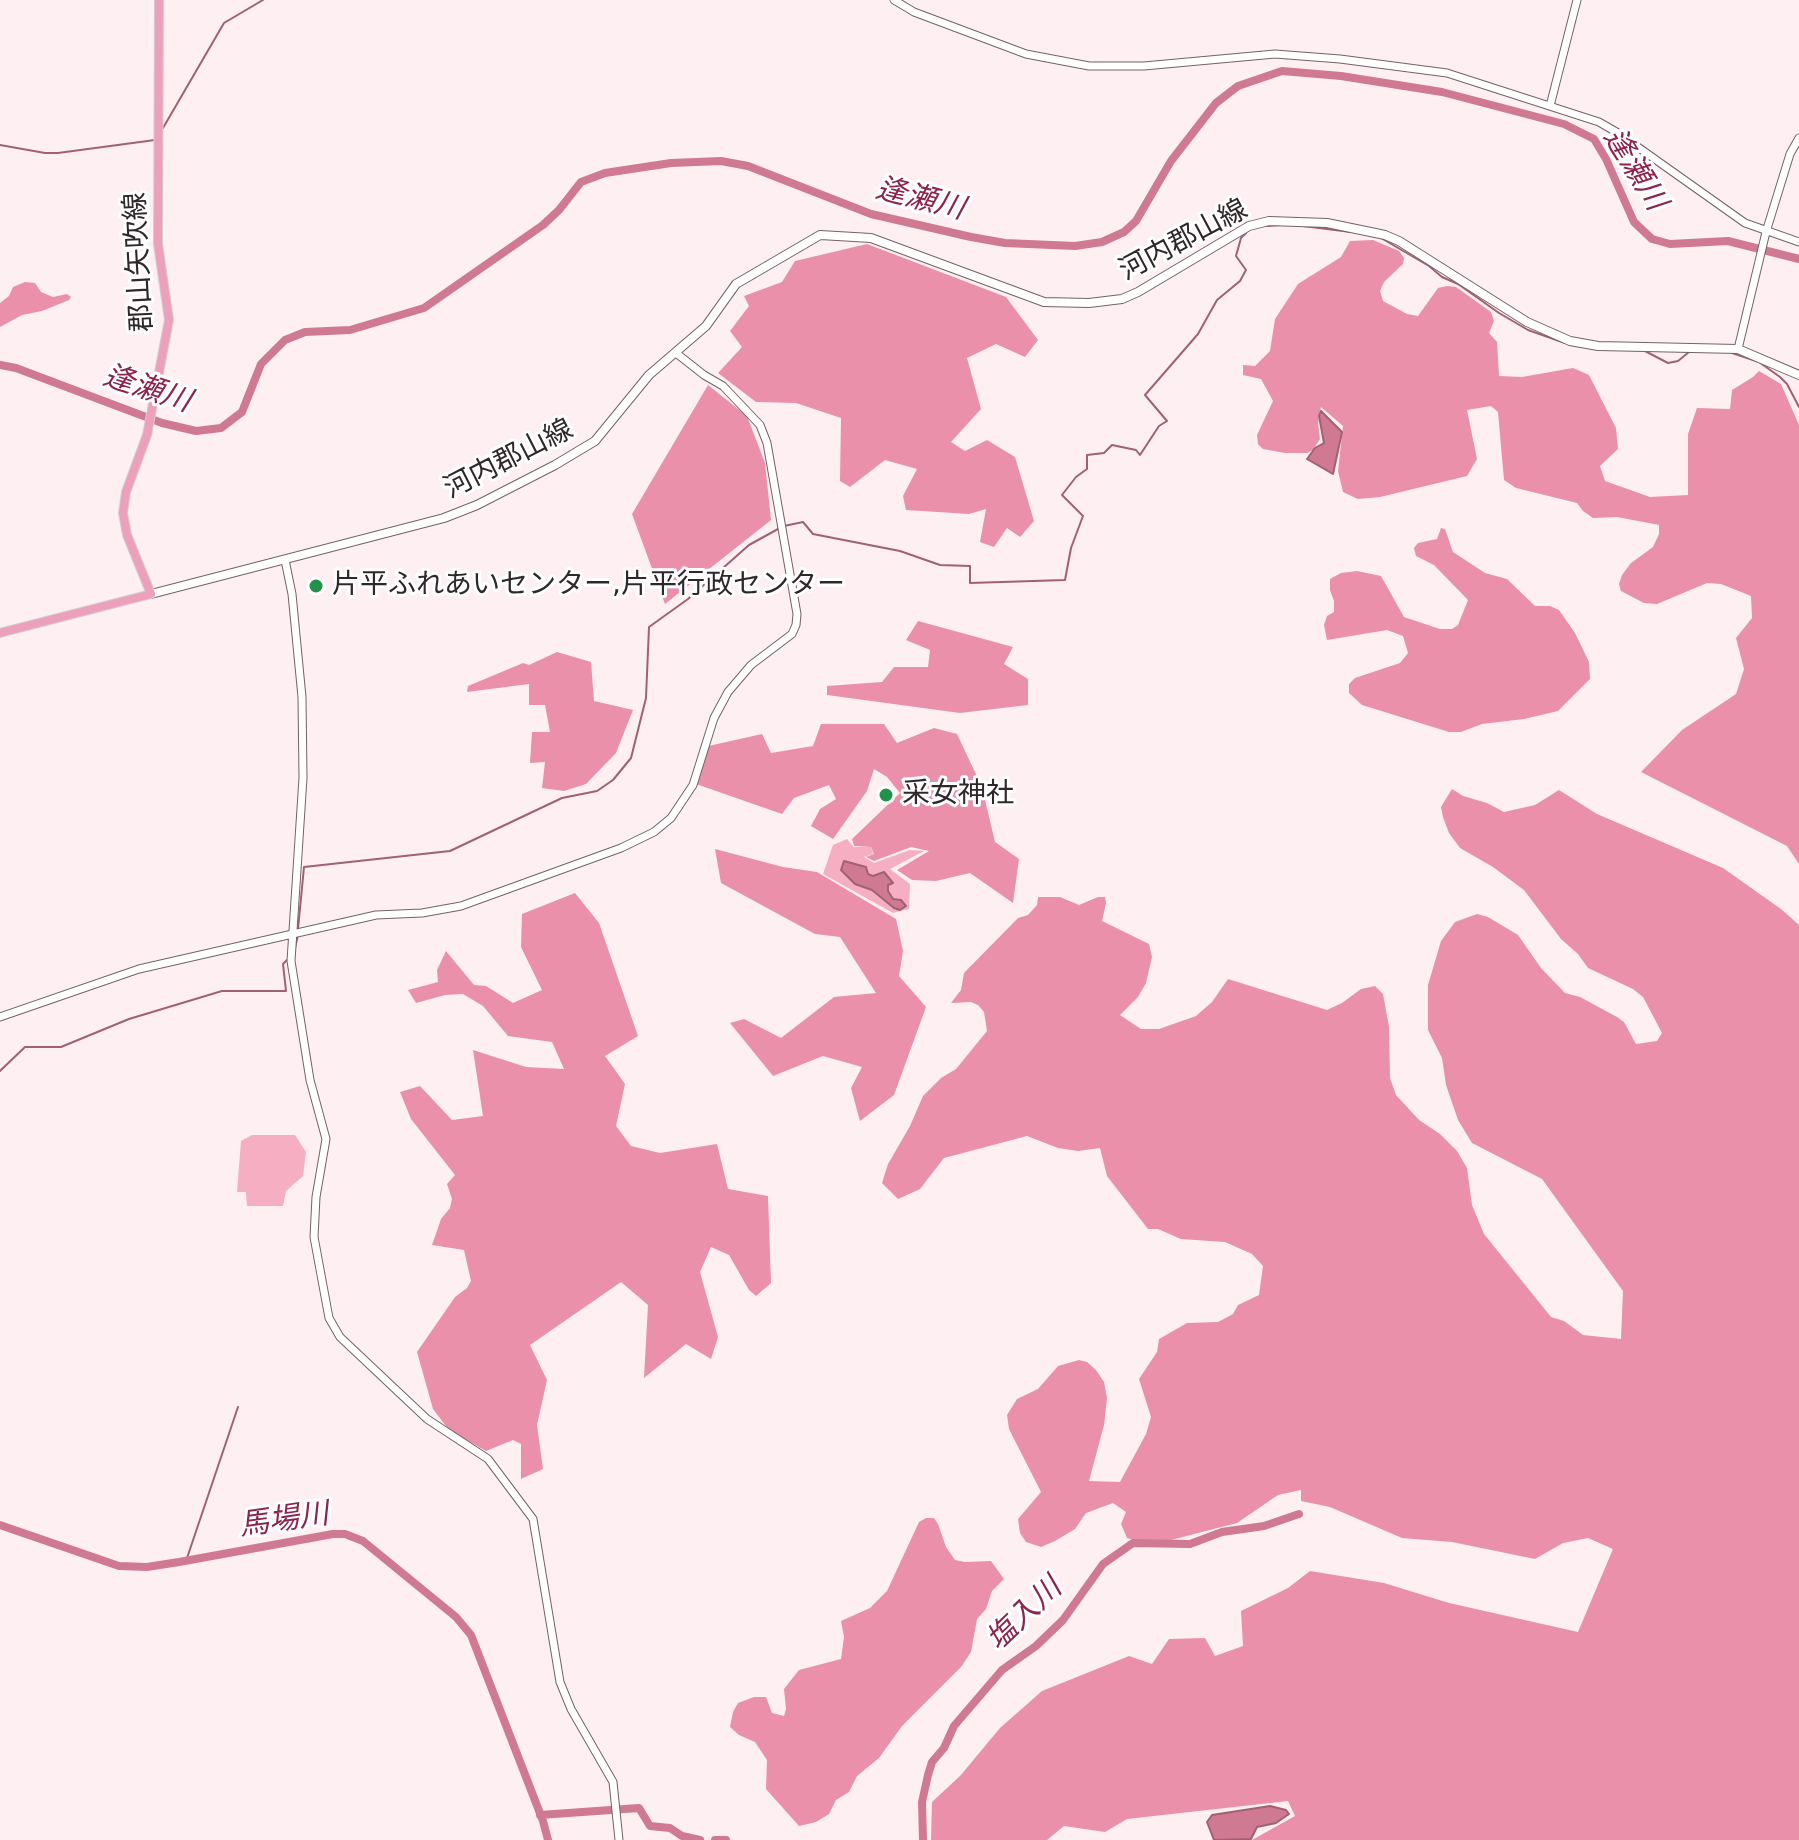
<!DOCTYPE html>
<html>
<head>
<meta charset="utf-8">
<style>
  body { margin:0 }
  canvas { display:block; background:#feeff3 }
</style>
</head>
<body>
<canvas width="1799" height="1840"></canvas>
<script>
const ctx = document.querySelector('canvas').getContext('2d');
ctx.lineJoin = 'round';
function fillPath(path, color) { ctx.fillStyle = color; ctx.fill(path, 'evenodd'); }
const toPath = rows => new Path2D(rows.map(r => 'M' + r).join(''));
function strokePath(path, color, width, dash) { ctx.strokeStyle = color; ctx.lineWidth = width; ctx.lineCap = dash ? 'butt' : 'round'; ctx.setLineDash(dash || []); ctx.stroke(path); }
function label(font, color, halo, rows, align = 'center') {
  ctx.font = font + ' "DejaVu Sans","Noto Sans JP",sans-serif'; ctx.lineWidth = 6; ctx.setLineDash([]); ctx.textBaseline = 'middle'; ctx.strokeStyle = halo; ctx.fillStyle = color; for (const [text, x, y, turn = 0] of rows) {
    ctx.save(); ctx.translate(x, y); ctx.rotate((+turn || 0) * Math.PI / 180); ctx.textAlign = isNaN(turn) ? turn : align; if (halo) ctx.strokeText(text, 0, 0); ctx.fillText(text, 0, 0); ctx.restore();
  }
}
fillPath(toPath([
  [847,839,854,847,871,847,873,854,864,857,874,863,910,850,924,851,890,869,910,884,909,909,893,913,823,874,833,845],
  [252,1135,295,1135,306,1152,303,1176,286,1191,283,1206,247,1206,246,1192,237,1192,241,1141]
]), '#f6aec2');
fillPath(toPath([
  [1373,240,1399,251,1404,258,1403,264,1384,282,1380,291,1383,301,1407,314,1418,316,1438,288,1447,286,1456,287,1491,312,1494,321,1489,333,1497,342,1499,376,1522,377,1573,368,1589,375,1616,428,1618,449,1600,466,1605,481,1650,497,1688,495,1688,434,1697,408,1730,409,1732,390,1753,377,1759,371,1781,384,1799,425,1799,864,1787,846,1641,772,1682,730,1736,694,1744,669,1736,638,1752,618,1751,596,1721,584,1707,583,1657,604,1644,603,1621,591,1619,584,1622,575,1631,563,1653,547,1659,534,1659,525,1617,517,1593,518,1583,511,1577,503,1516,488,1504,480,1498,412,1491,406,1467,410,1477,459,1467,476,1380,497,1358,499,1343,492,1338,471,1343,426,1321,407,1318,423,1320,439,1313,450,1307,453,1285,453,1263,449,1258,444,1257,435,1273,401,1261,379,1243,375,1243,365,1255,366,1270,351,1275,319,1298,284,1341,257,1350,241],
  [867,244,1006,297,1038,340,1025,357,996,344,967,358,981,409,951,442,965,451,987,440,1015,457,1034,521,1020,537,1007,528,994,547,980,542,986,509,969,514,906,510,903,496,917,469,885,460,850,487,840,481,841,418,796,403,756,402,718,373,742,347,730,331,749,306,744,296,782,282,795,261],
  [25,282,35,283,41,292,53,297,67,294,71,297,69,300,42,311,22,315,0,327,0,303,9,296,13,287],
  [708,385,747,416,765,463,771,520,665,604,632,514],
  [1441,528,1445,529,1453,552,1485,573,1507,579,1535,606,1550,606,1559,610,1575,633,1589,662,1590,679,1558,711,1524,719,1482,724,1461,732,1449,732,1362,705,1349,693,1349,684,1355,678,1400,663,1408,653,1403,636,1387,630,1327,640,1324,625,1327,616,1334,612,1334,601,1330,590,1330,579,1341,573,1357,571,1381,576,1404,617,1440,629,1452,629,1458,625,1468,600,1434,565,1416,556,1414,548,1418,543,1437,539],
  [918,621,1013,647,1004,664,1028,679,1028,705,960,713,827,695,827,686,882,682,894,667,928,667,930,650,906,640],
  [557,652,591,662,594,701,633,710,616,753,586,784,564,791,542,788,545,762,530,763,532,732,550,732,545,705,529,705,529,684,467,692,468,686,523,663,529,665],
  [821,724,884,724,897,743,934,728,957,734,982,787,995,842,1019,859,1013,903,970,873,936,881,912,880,897,870,929,851,911,847,874,861,866,857,874,854,871,847,854,846,852,839,900,793,887,777,874,769,867,791,833,839,811,826,820,809,836,799,829,785,794,798,782,814,696,784,704,747,762,734,771,753,813,746],
  [1452,789,1463,796,1487,803,1504,812,1535,805,1559,790,1597,814,1723,868,1781,909,1799,925,1799,1840,1252,1840,1295,1816,1288,1801,1127,1819,1105,1832,1064,1826,1047,1840,931,1840,932,1802,960,1776,1000,1728,1042,1691,1129,1656,1152,1664,1169,1639,1205,1638,1215,1656,1243,1646,1241,1611,1288,1588,1310,1571,1384,1583,1449,1603,1578,1632,1613,1549,1588,1538,1563,1543,1535,1559,1452,1542,1402,1538,1330,1507,1301,1501,1301,1490,1278,1495,1237,1523,1171,1540,1137,1541,1127,1538,1121,1524,1126,1512,1113,1503,1086,1513,1075,1529,1055,1541,1041,1547,1026,1542,1020,1533,1018,1519,1041,1492,1009,1429,1007,1415,1017,1399,1038,1389,1058,1366,1079,1360,1087,1362,1096,1370,1104,1382,1107,1398,1104,1425,1089,1481,1120,1482,1146,1434,1151,1417,1139,1379,1157,1352,1159,1339,1187,1323,1218,1322,1233,1314,1238,1305,1259,1295,1263,1266,1252,1254,1225,1242,1181,1239,1158,1229,1148,1229,1107,1176,1100,1148,1078,1151,1058,1148,1027,1136,944,1158,920,1189,898,1199,882,1183,888,1164,910,1126,923,1096,941,1078,956,1069,987,1031,984,1012,978,1005,971,1002,951,1003,961,990,964,973,1018,918,1028,915,1037,905,1038,897,1060,897,1079,905,1098,897,1105,897,1106,903,1102,921,1149,944,1152,957,1146,983,1138,997,1120,1015,1141,1029,1159,1029,1196,1016,1212,1002,1228,979,1327,1010,1342,1003,1361,989,1375,986,1383,994,1389,1027,1390,1078,1396,1095,1419,1120,1440,1134,1457,1151,1467,1168,1472,1205,1484,1234,1551,1317,1564,1321,1583,1335,1621,1339,1623,1291,1542,1179,1472,1143,1458,1120,1446,1085,1442,1058,1428,1030,1428,985,1441,941,1455,922,1477,914,1488,917,1518,935,1541,968,1565,993,1580,997,1617,1017,1624,1022,1636,1044,1657,1041,1662,1033,1643,997,1633,989,1588,968,1578,954,1561,939,1524,890,1493,867,1460,848,1449,833,1443,817,1441,807],
  [715,849,783,867,817,872,896,919,903,951,899,976,926,1007,894,1095,860,1121,851,1088,862,1067,823,1056,773,1076,730,1023,744,1019,781,1038,834,997,876,993,840,937,815,934,721,883],
  [575,893,599,923,638,1036,605,1056,625,1084,616,1126,631,1146,660,1153,717,1144,728,1189,768,1196,771,1283,756,1296,749,1290,729,1255,711,1247,700,1272,718,1337,711,1359,686,1344,644,1378,648,1305,621,1282,530,1345,547,1380,537,1425,543,1469,521,1479,521,1444,513,1440,486,1451,449,1430,433,1409,417,1352,455,1297,467,1288,471,1281,464,1250,432,1245,441,1219,450,1208,452,1199,447,1184,455,1175,411,1119,400,1092,420,1086,452,1120,483,1116,473,1050,526,1067,564,1069,552,1042,508,1036,483,1006,463,994,445,995,416,1003,408,990,438,982,437,970,446,951,474,985,486,986,513,1003,542,990,521,947,522,914],
  [926,1518,934,1518,938,1524,946,1547,955,1560,965,1562,991,1561,1004,1579,992,1591,986,1609,977,1619,971,1652,961,1667,902,1726,879,1758,857,1776,849,1792,836,1800,829,1814,816,1822,799,1826,766,1789,767,1760,755,1742,739,1735,730,1727,733,1712,738,1703,754,1697,766,1697,772,1713,784,1716,786,1709,784,1689,799,1670,841,1659,844,1637,841,1621,870,1608,887,1591,919,1522]
]), '#ea90ab');
const water = toPath([
  [1321,411,1342,432,1333,474,1307,459,1315,448,1324,443,1319,416,1321,411],
  [844,861,866,867,868,874,873,876,884,872,893,883,888,885,888,891,893,899,901,900,906,906,900,910,894,908,872,890,855,884,841,870,844,861],
  [1270,1806,1286,1810,1289,1814,1276,1823,1257,1827,1251,1839,1214,1840,1207,1822,1212,1815,1270,1806]
]);
fillPath(water, '#d07993');
strokePath(water, '#a06174', 2);
strokePath(toPath([
  [163,128,224,23,263,0],
  [0,145,45,153,58,153,155,140],
  [1267,226,1280,225],
  [1303,226,1351,232],
  [1381,238,1429,266,1442,277,1458,284,1499,313,1528,330,1565,343],
  [1643,350,1668,363,1678,361,1689,352],
  [1732,353,1759,362,1780,377,1787,384,1799,407],
  [784,526,803,522,813,534,900,551,940,565,970,566,970,583,1065,580,1071,548,1083,516,1062,495,1076,477,1087,469,1087,455,1104,453,1112,445,1136,450,1140,455,1159,426,1167,421,1145,395,1198,334,1217,300,1240,281,1246,270,1236,256,1241,238,1246,233],
  [298,929,304,867,450,851,562,798,597,791,613,780,631,758,646,698,649,627,688,599,749,545,778,529],
  [295,948,298,935],
  [0,1071,25,1047,61,1047,129,1019,222,991,286,991,283,964,287,960],
  [186,1561,238,1407]
]), '#a06174', 2);
strokePath(toPath([
  [0,365,16,368,162,423,196,431,221,428,242,412,261,364,285,340,305,332,350,330,424,308,543,225,559,210,581,182,605,173,671,163,721,161,748,166,871,214,971,237,1005,243,1075,246,1102,242,1124,232,1136,221,1171,161,1216,103,1238,86,1282,71,1341,76,1442,92,1564,124,1594,139,1606,159,1634,222,1652,239,1670,244,1728,241,1799,259],
  [0,1525,119,1566,147,1567,179,1562,333,1534,345,1534,363,1541,456,1617,471,1635,543,1821,548,1840],
  [540,1815,639,1808,650,1826,670,1828,682,1836,700,1840],
  [715,1840,726,1840],
  [923,1840,922,1802,928,1775,932,1762,944,1748,954,1726,1002,1670,1036,1646,1063,1620,1103,1564,1133,1543,1190,1544,1222,1532,1264,1526,1299,1514]
]), '#d07993', 8);
const tertiary = toPath([
  [894,0,914,12,1026,54,1089,66,1144,66,1275,54,1340,59,1447,73,1599,122,1618,133,1745,223,1799,242],
  [1550,106,1577,0],
  [1738,349,1766,232,1790,154,1799,138],
  [285,560,292,594,302,697,303,778,291,961,310,1080,326,1139,316,1197,314,1237,329,1318,340,1337,427,1419,488,1459,533,1519,560,1682,571,1709,613,1782,619,1840],
  [0,1017,139,969,376,915,422,913,461,906,621,848,654,832,671,818,693,785,714,718,728,692,751,665,792,634,796,625,797,614,767,443,760,425,723,386,704,375,676,353]
]);
const secondary = toPath([
  [151,594,444,518,477,505,555,465,595,441,649,375,706,326,736,284,820,235,871,238,1044,302,1089,303,1122,299,1138,292,1249,226,1269,221,1327,223,1385,235,1399,241,1527,322,1570,341,1598,346,1738,349,1799,375]
]);
const primary = toPath([
  [0,633,151,594,127,535,123,513,126,492,147,435,169,320,158,244,159,0]
]);
strokePath(tertiary, '#736367', 9);
strokePath(secondary, '#736367', 10);
strokePath(primary, '#d1d0d0', 10);
strokePath(tertiary, '#fff', 7);
strokePath(secondary, '#fff', 8);
strokePath(primary, '#eda0bb', 8);
for (const [x, y, r, color] of [
  [316,586,8,"#20924b"],
  [886,795,8,"#20924b"]
]) { const dot = new Path2D(); dot.arc(x, y, r, 0, 2 * Math.PI); ctx.fillStyle = color; ctx.fill(dot); strokePath(dot, '#fff', 3); }
label('28px', '#2f282a', '#fff', [
  ["河内郡山線",1184,241,-28],
  ["郡山矢吹線",140,262,-93],
  ["河内郡山線",509,460,-27]
]);
label('28px', '#2f282a', '#fff', [
  ["片平ふれあいセンター,片平行政センター",332,586],
  ["采女神社",902,795]
], 'left');
label('italic 30px', '#8c244d', '#fff', [
  ["逢瀬川",1634,170,58],
  ["逢瀬川",920,200,14],
  ["逢瀬川",147,390,18],
  ["馬場川",284,1521,-8],
  ["塩入川",1025,1615,-44]
]);
</script>
</body>
</html>
